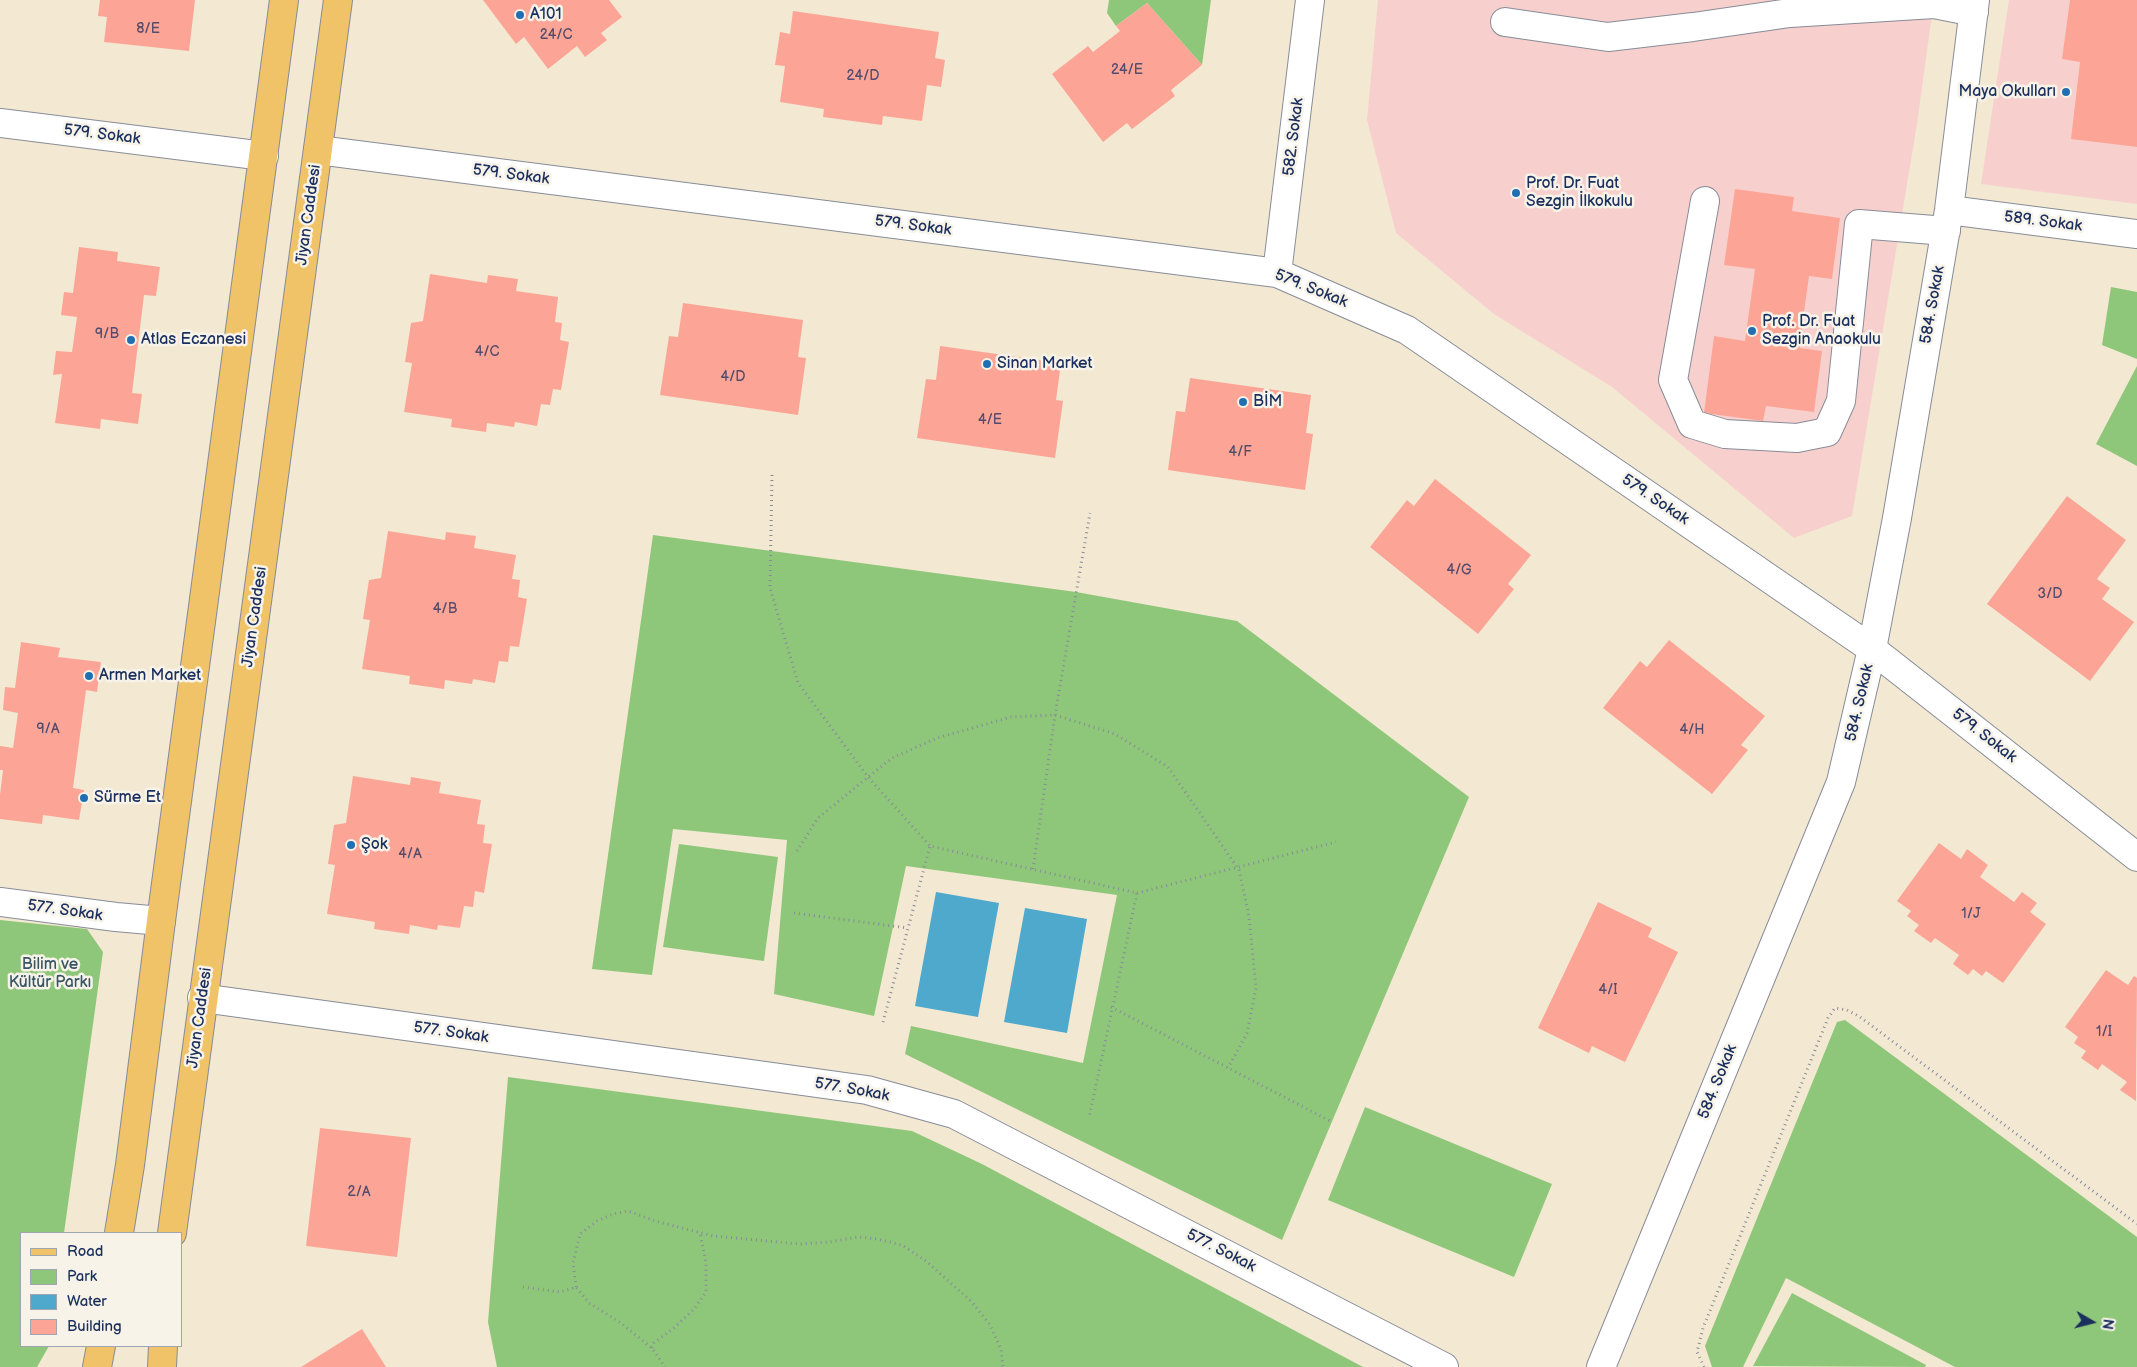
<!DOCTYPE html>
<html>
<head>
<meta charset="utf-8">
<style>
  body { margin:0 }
  #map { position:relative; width:2137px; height:1367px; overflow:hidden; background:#f3e8d2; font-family:"Balsamiq Sans",sans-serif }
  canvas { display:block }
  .legend { position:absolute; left:20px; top:1232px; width:162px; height:115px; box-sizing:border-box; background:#f7f3e8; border:1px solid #9fa5b1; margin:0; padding:6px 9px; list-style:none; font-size:15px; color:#1b2f5e }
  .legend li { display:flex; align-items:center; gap:10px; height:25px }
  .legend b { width:25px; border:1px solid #9fa5b1 }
  .north { position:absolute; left:2067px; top:1297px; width:50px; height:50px; -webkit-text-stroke:4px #f7f3e8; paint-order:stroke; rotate:98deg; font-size:14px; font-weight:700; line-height:20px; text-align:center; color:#1b2f5e }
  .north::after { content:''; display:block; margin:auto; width:18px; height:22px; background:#1b2f5e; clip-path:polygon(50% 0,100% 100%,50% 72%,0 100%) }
</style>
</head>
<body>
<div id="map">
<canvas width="2137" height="1367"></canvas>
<ul class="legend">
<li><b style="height:6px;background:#f1c369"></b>Road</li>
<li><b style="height:14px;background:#8fc77a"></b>Park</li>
<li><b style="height:14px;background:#4ea9cc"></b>Water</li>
<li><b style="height:14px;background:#fca596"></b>Building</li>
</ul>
<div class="north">N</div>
</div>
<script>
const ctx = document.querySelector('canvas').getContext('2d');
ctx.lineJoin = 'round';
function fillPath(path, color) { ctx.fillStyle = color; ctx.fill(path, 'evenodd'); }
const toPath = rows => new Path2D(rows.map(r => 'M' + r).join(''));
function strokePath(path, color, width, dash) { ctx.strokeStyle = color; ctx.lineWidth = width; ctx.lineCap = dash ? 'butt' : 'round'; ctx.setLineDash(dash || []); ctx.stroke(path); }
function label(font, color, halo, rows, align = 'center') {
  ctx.font = font + ' "Balsamiq Sans",sans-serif'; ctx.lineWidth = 5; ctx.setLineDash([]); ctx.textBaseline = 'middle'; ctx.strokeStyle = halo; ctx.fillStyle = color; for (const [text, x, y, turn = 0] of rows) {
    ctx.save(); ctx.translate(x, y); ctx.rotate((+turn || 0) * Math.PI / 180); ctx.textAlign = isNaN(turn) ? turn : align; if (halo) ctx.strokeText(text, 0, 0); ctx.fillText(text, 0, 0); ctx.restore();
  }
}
fillPath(toPath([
  [1378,0,1934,0,1917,124,1852,516,1794,538,1612,387,1494,314,1396,233,1367,120],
  [2009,0,2137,0,2137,204,1981,184]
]), '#f7d0ce');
fillPath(toPath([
  [1109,0,1211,0,1202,65,1147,3,1116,26,1107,13],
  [2111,287,2137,292,2137,359,2102,345],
  [2137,366,2137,466,2096,444],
  [653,535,1076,592,1237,621,1469,797,1282,1240,905,1054,911,1026,1083,1063,1117,895,906,866,874,1016,774,994,787,840,673,829,652,975,592,969],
  [679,844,778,857,764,961,663,947],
  [0,920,87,929,103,952,64,1233,21,1233,21,1346,49,1346,37,1367,0,1367],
  [1845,1020,2137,1237,2137,1367,1955,1367,1786,1278,1743,1367,1712,1367,1705,1346,1837,1022],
  [508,1077,912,1131,982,1164,1363,1367,497,1367,488,1322],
  [1365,1107,1552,1184,1514,1277,1328,1200],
  [1792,1293,1926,1365,1925,1367,1753,1366]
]), '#8fc77a');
fillPath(toPath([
  [936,892,999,903,978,1017,915,1006],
  [1025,908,1087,919,1067,1033,1004,1022]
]), '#4ea9cc');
fillPath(toPath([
  [100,0,195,0,189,51,104,42,107,17,98,16],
  [483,0,609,0,622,17,601,33,607,40,585,57,577,46,548,69,524,37,516,44],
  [2070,0,2137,0,2137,147,2071,139,2080,62,2062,59],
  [1147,3,1202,65,1171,90,1175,96,1132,129,1127,123,1103,142,1052,74,1088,46,1093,52,1120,31,1116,26],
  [793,11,939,32,935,58,945,60,941,87,927,85,922,121,883,116,882,125,823,117,824,109,780,102,785,66,775,65,780,32,790,34],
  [1735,189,1794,197,1792,211,1840,218,1832,279,1809,276,1804,312,1800,348,1822,351,1814,412,1766,406,1763,421,1704,413,1714,336,1745,341,1755,269,1724,265],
  [79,247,118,252,117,261,160,267,156,296,144,295,132,393,142,394,138,424,101,419,100,429,55,423,62,374,53,375,56,351,72,352,77,317,61,315,64,292,73,293],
  [430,274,487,283,488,275,518,279,516,291,558,297,555,322,562,323,560,340,569,342,561,390,553,389,550,405,541,404,537,426,515,422,514,427,487,423,486,432,451,427,452,419,404,412,412,363,405,362,411,323,423,321],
  [683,303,803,320,798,357,806,358,798,415,660,395,669,336,678,337],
  [940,346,1061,363,1056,400,1063,401,1055,458,917,438,926,379,936,380],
  [1190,378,1311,395,1306,433,1313,434,1305,490,1168,470,1176,411,1185,412],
  [1435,479,1531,555,1508,584,1514,589,1478,634,1370,547,1407,500,1414,506],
  [2067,496,2126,540,2097,579,2110,588,2102,599,2134,622,2090,681,1987,604],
  [388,531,445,540,446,532,476,536,474,548,516,555,512,579,520,580,518,597,527,599,519,647,510,646,508,662,499,661,495,683,473,679,472,684,445,680,444,689,409,684,410,676,362,669,370,620,363,619,369,580,381,578],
  [1669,640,1765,716,1741,745,1748,750,1712,794,1603,708,1640,661,1647,667],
  [21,642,60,648,58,657,101,662,97,692,86,690,73,788,84,790,79,820,43,815,42,824,0,819,0,795,3,770,0,770,0,746,13,748,18,713,3,710,5,687,15,688],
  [353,776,410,785,411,777,441,782,439,793,481,800,477,824,485,825,483,843,492,844,484,893,475,891,473,907,464,906,460,928,438,925,437,930,410,925,409,934,374,929,375,922,327,914,335,865,328,864,334,825,346,823],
  [1939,843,1961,859,1967,849,1988,865,1980,877,2014,902,2022,892,2037,903,2030,912,2046,924,2003,983,1986,971,1982,976,1973,969,1968,975,1953,964,1959,955,1935,938,1931,943,1914,931,1919,925,1907,916,1911,911,1897,901],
  [1598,902,1652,928,1648,937,1678,952,1625,1062,1592,1046,1589,1053,1538,1028],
  [2106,970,2128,985,2134,976,2137,978,2136,1101,2120,1090,2127,1082,2102,1064,2098,1070,2081,1058,2086,1051,2074,1043,2078,1037,2065,1027],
  [320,1128,411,1138,397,1257,306,1246],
  [362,1329,386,1367,301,1367]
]), '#fca596');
const minor = toPath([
  [1505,22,1608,37,1693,27,1790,13,1934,4,1974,12],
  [0,123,264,156],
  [318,150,1277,273,1407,330,1872,649,2137,857],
  [1705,201,1673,380,1692,424,1725,434,1797,438,1827,432,1841,401,1859,224,1946,231],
  [1949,210,2137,234],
  [1277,273,1310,0],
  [0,902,116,917,161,921],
  [202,998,867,1090,954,1114,1444,1367],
  [1601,1367,1841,782,1872,649,1897,518,1949,210,1975,0]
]);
const major = toPath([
  [119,1233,130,1165,161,921,284,0],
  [172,1233,338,0],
  [97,1367,101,1346],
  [162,1367,163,1346]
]);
strokePath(minor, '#878c98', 30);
strokePath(major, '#878c98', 30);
strokePath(toPath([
  [772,475,770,588,798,683,868,777,930,846],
  [797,851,818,818,857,786,892,758,937,738,1011,717,1055,715,1115,734,1168,767,1239,870,1249,916,1256,988,1247,1033,1228,1068],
  [1033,869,1055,715,1090,513],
  [1137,893,1336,842],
  [794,913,908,928],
  [1111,1007,1332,1122],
  [883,1022,930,846,1137,893,1089,1118],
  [523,1287,560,1292,576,1287,589,1303,618,1321,652,1348,665,1367],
  [576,1287,573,1263,580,1234,597,1221,613,1214,628,1211,655,1221,713,1236,800,1244,830,1242,858,1237,877,1239,902,1245,926,1261,972,1302,990,1325,1001,1349,1003,1367],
  [652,1348,654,1343,675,1327,694,1309,706,1292,706,1263,700,1233],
  [1704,1367,1697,1352,1703,1328,1828,1018,1835,1008,1847,1010,1860,1017,2137,1224]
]), '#878c98', 3, [1, 4]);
strokePath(minor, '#fff', 28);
strokePath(major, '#f1c369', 28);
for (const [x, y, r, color] of [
  [520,15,5,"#1f6fb2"],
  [2066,92,5,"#1f6fb2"],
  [1516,193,5,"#1f6fb2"],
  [1752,331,5,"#1f6fb2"],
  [131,340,5,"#1f6fb2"],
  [987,364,5,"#1f6fb2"],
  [1243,402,5,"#1f6fb2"],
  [89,676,5,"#1f6fb2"],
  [84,798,5,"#1f6fb2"],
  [351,845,5,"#1f6fb2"]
]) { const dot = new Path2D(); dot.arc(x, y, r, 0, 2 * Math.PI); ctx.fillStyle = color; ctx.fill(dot); strokePath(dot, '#f7f3e8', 2); }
label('14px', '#534c6c', null, [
  ["8/E",148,29],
  ["24/C",556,35],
  ["24/E",1127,70],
  ["24/D",863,76],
  ["9/B",107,334],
  ["4/C",487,352],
  ["4/D",733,377],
  ["4/E",990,420],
  ["4/F",1240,452],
  ["4/G",1459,570],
  ["3/D",2050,594],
  ["4/B",445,609],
  ["9/A",48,729],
  ["4/H",1692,730],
  ["4/A",410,854],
  ["1/J",1971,914],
  ["4/I",1608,990],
  ["1/I",2104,1032],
  ["2/A",359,1192]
]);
label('16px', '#1b2f5e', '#f7f3e8', [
  ["A101",530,15],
  ["Maya Okulları",2056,92,"right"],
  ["Prof. Dr. Fuat",1526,184],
  ["Sezgin İlkokulu",1526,202],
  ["Prof. Dr. Fuat",1762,322],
  ["Sezgin Anaokulu",1762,340],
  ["Atlas Eczanesi",141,340],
  ["Sinan Market",997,364],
  ["BİM",1253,402],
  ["Armen Market",99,676],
  ["Sürme Et",94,798],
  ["Şok",361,845]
], 'left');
label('16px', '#1b2f5e', '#f7f3e8', [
  ["579. Sokak",102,135,7],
  ["582. Sokak",1294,137,-83],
  ["579. Sokak",511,175,7],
  ["Jiyan Caddesi",309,215,-82],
  ["589. Sokak",2043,222,7],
  ["579. Sokak",913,226,7],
  ["579. Sokak",1311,289,22],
  ["584. Sokak",1933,305,-80],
  ["579. Sokak",1655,500,34],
  ["Jiyan Caddesi",255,617,-82],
  ["584. Sokak",1860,703,-77],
  ["579. Sokak",1984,736,38],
  ["577. Sokak",65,911,8],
  ["Jiyan Caddesi",200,1018,-82],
  ["577. Sokak",451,1033,8],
  ["584. Sokak",1718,1082,-68],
  ["577. Sokak",852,1090,10],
  ["577. Sokak",1221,1251,27]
]);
label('16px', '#385565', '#f7f3e8', [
  ["Bilim ve",50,965],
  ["Kültür Parkı",50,983]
]);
</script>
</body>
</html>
